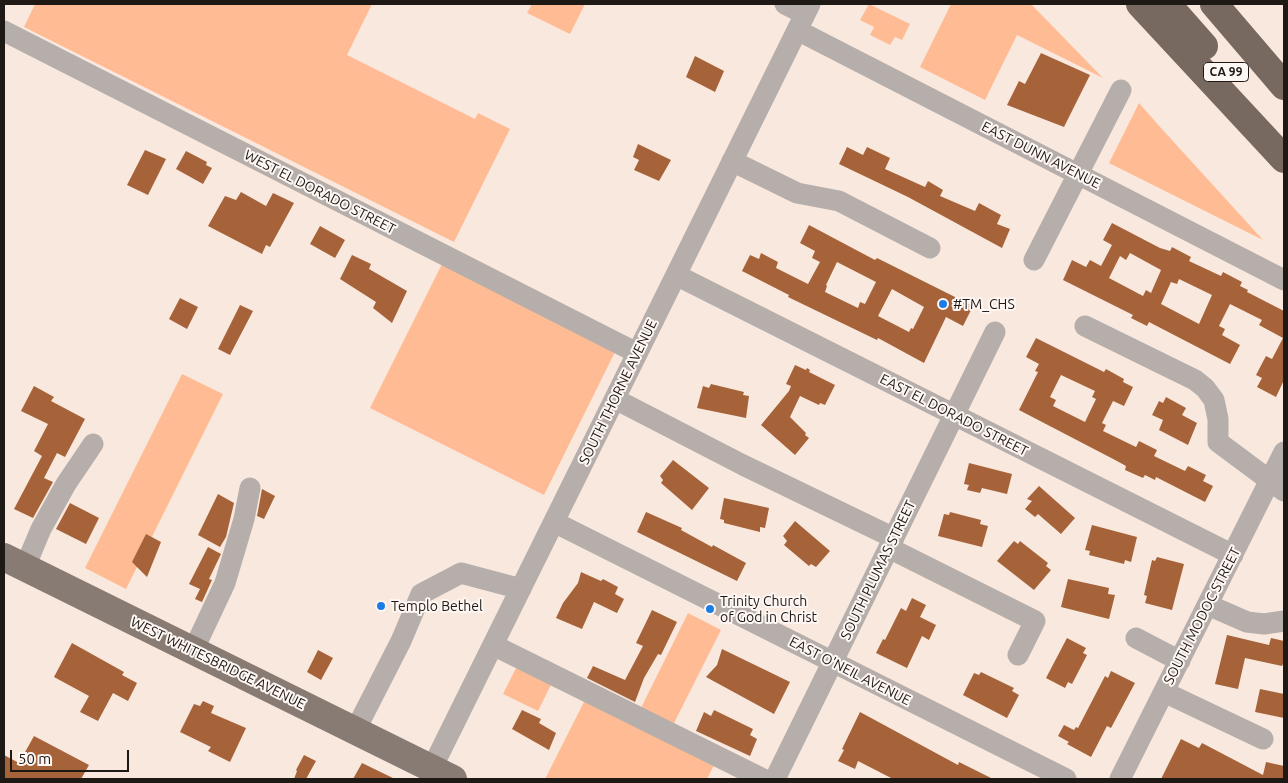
<!DOCTYPE html>
<html>
<head>
<meta charset="utf-8">
<style>
  body { margin:0 }
  #map { position:relative; width:1288px; height:783px; overflow:hidden; background:#f9e8de; font-family:Ubuntu,sans-serif }
  canvas { display:block }
  .frame { position:absolute; inset:0; border:5px solid #1f1916; pointer-events:none }
  .scale { position:absolute; left:10px; top:750px; width:119px; height:22px; box-sizing:border-box; border:2px solid #1f1916; border-top:0; padding-left:6px; font-size:15px; line-height:18px; white-space:nowrap; color:#1f1916; -webkit-text-stroke:4px #fef7f3; paint-order:stroke }
</style>
</head>
<body>
<div id="map">
<canvas width="1288" height="783"></canvas>
<div class="frame"></div>
<div class="scale">50 m</div>
</div>
<script>
const ctx = document.querySelector('canvas').getContext('2d');
ctx.lineJoin = 'round';
function fillPath(path, color) { ctx.fillStyle = color; ctx.fill(path, 'evenodd'); }
const toPath = rows => new Path2D(rows.map(r => 'M' + r).join(''));
function strokePath(path, color, width, dash) { ctx.strokeStyle = color; ctx.lineWidth = width; ctx.lineCap = dash ? 'butt' : 'round'; ctx.setLineDash(dash || []); ctx.stroke(path); }
function label(font, color, halo, rows, align = 'center') {
  ctx.font = font + ' Ubuntu,sans-serif'; ctx.lineWidth = 4; ctx.setLineDash([]); ctx.textBaseline = 'middle'; ctx.strokeStyle = halo; ctx.fillStyle = color; for (const [text, x, y, turn = 0] of rows) {
    ctx.save(); ctx.translate(x, y); ctx.rotate((+turn || 0) * Math.PI / 180); ctx.textAlign = isNaN(turn) ? turn : align; if (halo) ctx.strokeText(text, 0, 0); ctx.fillText(text, 0, 0); ctx.restore();
  }
}
fillPath(toPath([
  [35,4,372,4,347,55,475,119,478,113,510,129,454,242,24,27],
  [532,4,585,4,570,34,527,13],
  [869,4,910,24,902,40,895,37,890,45,870,35,874,27,860,20],
  [951,4,1031,4,1103,78,1017,35,985,100,920,67],
  [1139,103,1161,128,1263,240,1109,163],
  [443,262,616,350,544,495,370,408],
  [182,374,223,394,126,589,85,568],
  [688,613,721,630,672,727,640,710],
  [518,664,553,681,538,711,503,694],
  [586,698,715,763,707,779,545,779]
]), '#ffbc94');
fillPath(toPath([
  [1041,53,1090,75,1064,127,1007,105,1019,81,1025,84],
  [695,56,724,71,715,92,686,77],
  [638,144,671,160,659,181,634,170,639,160,633,157],
  [847,147,863,155,867,147,890,158,885,169,925,187,928,181,943,190,940,196,975,211,979,203,1001,215,997,224,1010,229,1002,248,908,197,839,164],
  [145,150,166,159,148,195,127,185],
  [186,151,207,162,206,165,212,168,203,184,176,169],
  [241,192,266,206,273,193,294,203,270,247,266,245,262,254,208,226,225,196,236,200],
  [1112,223,1160,248,1170,251,1172,247,1191,257,1189,261,1221,276,1223,272,1242,282,1240,286,1248,290,1247,292,1284,311,1284,380,1276,397,1257,387,1262,378,1256,375,1266,356,1272,359,1283,338,1259,325,1262,320,1230,304,1219,326,1225,329,1222,335,1240,345,1230,364,1149,322,1147,326,1131,318,1133,315,1063,280,1072,260,1086,267,1090,260,1101,266,1112,245,1103,240],
  [1130,253,1161,270,1151,293,1146,290,1143,296,1109,278,1120,256,1126,260],
  [1179,279,1212,295,1199,324,1161,304,1171,282,1177,284],
  [809,225,875,260,877,258,973,306,963,326,946,317,924,363,878,338,877,340,788,297,789,295,742,271,750,255,759,259,761,253,778,262,776,268,808,284,820,262,812,258,815,251,800,243],
  [837,262,876,282,865,304,860,302,858,308,825,292,827,286,826,285],
  [892,289,924,307,913,329,911,328,909,332,878,316],
  [320,226,345,240,335,258,310,244],
  [352,255,371,264,369,269,407,291,392,323,373,308,376,302,340,279],
  [180,298,198,307,187,329,169,319],
  [240,305,253,311,230,355,218,349],
  [1036,338,1104,372,1106,369,1124,379,1123,382,1133,387,1124,406,1113,401,1102,423,1106,425,1103,431,1136,447,1139,441,1157,450,1154,456,1185,471,1188,466,1206,475,1203,481,1213,486,1205,502,1156,477,1155,480,1145,475,1143,478,1125,470,1126,466,1117,461,1019,410,1038,372,1035,371,1039,364,1026,357],
  [1061,375,1095,391,1092,397,1096,399,1085,422,1053,406,1056,400,1050,397],
  [795,365,806,370,807,368,810,370,809,372,835,385,825,405,820,403,819,405,800,396,790,417,806,433,805,435,809,438,795,455,761,425,789,391,791,386,786,384],
  [711,384,744,392,743,395,749,396,746,418,697,408,703,386,709,388],
  [34,386,54,397,51,401,85,419,65,457,57,453,44,478,53,482,33,518,14,509,42,456,34,451,48,424,21,411],
  [1166,397,1186,408,1182,415,1197,423,1188,445,1159,430,1163,420,1152,415,1159,401,1163,403],
  [673,460,709,488,692,510,661,483,663,480,660,476],
  [969,463,1012,474,1007,494,982,488,980,493,967,490,969,485,964,484],
  [1039,486,1075,518,1061,534,1038,514,1035,517,1025,509,1032,501,1027,499],
  [262,489,275,496,264,519,257,516],
  [218,494,234,503,226,537,220,547,198,535],
  [724,498,769,508,765,528,760,527,760,532,724,523,724,520,720,519],
  [70,503,99,518,86,544,56,529],
  [646,512,682,528,681,530,712,547,713,545,746,563,737,581,637,532],
  [950,512,981,520,980,524,988,526,982,547,938,536,944,514,949,515],
  [795,521,830,551,816,567,811,564,809,566,784,545,787,541,783,536],
  [1092,525,1137,537,1131,562,1125,560,1124,564,1089,555,1090,551,1085,550],
  [146,534,161,542,147,577,132,562],
  [1014,541,1018,544,1020,541,1048,563,1046,566,1051,570,1034,590,997,561],
  [208,547,221,554,209,579,212,580,202,602,195,599,200,589,189,584],
  [1157,557,1184,564,1172,610,1145,603,1147,596,1144,595,1149,573,1152,560,1155,561],
  [581,572,601,581,603,579,618,587,615,594,624,599,617,613,594,602,582,629,556,618,563,603,578,583],
  [1068,579,1109,588,1108,594,1115,595,1109,619,1061,607],
  [912,598,926,605,920,617,936,625,929,640,922,636,907,668,876,653,883,639,885,640,901,608,906,611],
  [652,610,677,622,661,655,658,654,644,678,635,702,587,678,593,666,625,680,643,646,636,643],
  [1227,635,1269,645,1271,638,1284,641,1284,662,1282,666,1245,658,1238,689,1215,684],
  [1067,638,1086,648,1083,653,1087,655,1072,684,1068,682,1065,688,1046,678],
  [72,643,124,672,122,675,137,683,128,701,113,693,98,721,80,712,89,696,54,677],
  [722,649,790,682,774,714,706,677,717,665],
  [318,650,333,658,321,680,307,672],
  [1111,671,1135,683,1111,728,1107,726,1091,757,1067,744,1069,742,1058,736,1064,725,1074,730,1076,727,1078,728,1105,676,1108,678],
  [981,672,1014,688,1012,691,1019,695,1007,718,963,695,974,673,979,675],
  [1260,689,1284,694,1284,718,1255,712],
  [203,701,214,706,211,713,246,728,230,762,208,751,211,747,180,732,194,704,200,706],
  [522,710,541,719,539,723,556,733,549,750,512,729],
  [714,710,753,729,750,735,757,739,750,756,696,731,704,712,711,716],
  [860,712,958,765,959,762,993,779,893,779,858,761,855,769,838,761,844,750,842,749],
  [34,736,89,765,81,779,4,779,4,755,19,763],
  [1181,739,1199,748,1202,743,1263,775,1266,762,1284,766,1284,779,1161,779],
  [304,755,316,761,306,779,294,779,297,771,296,770],
  [362,763,395,779,353,779]
]), '#a66339');
strokePath(toPath([
  [785,4,805,14],
  [797,30,1284,280],
  [4,31,637,353],
  [732,161,797,193,839,201,930,248],
  [1034,260,1121,90],
  [676,275,1233,555],
  [1085,326,1195,380,1205,388,1214,400,1218,419,1218,442,1284,491],
  [615,399,743,465,894,538],
  [554,522,1066,779],
  [889,548,1035,621,1018,655],
  [25,567,41,529,66,484,93,444],
  [1208,605,1247,622,1264,624,1284,621],
  [1136,638,1180,661],
  [493,645,763,779],
  [193,651,225,583,244,519,250,488],
  [1164,692,1263,739],
  [355,731,401,641,421,594,461,573,521,589],
  [432,768,810,4],
  [775,779,995,332],
  [1120,779,1284,452]
]), '#b6aeaa', 21);
strokePath(toPath([
  [4,557,453,779]
]), '#887b73', 28);
strokePath(toPath([
  [1140,4,1284,159],
  [1167,4,1204,46],
  [1214,4,1284,86]
]), '#776860', 28);
for (const [x, y, r, color] of [
  [943,304,5,"#1a7de6"],
  [381,606,5,"#1a7de6"],
  [710,609,5,"#1a7de6"]
]) { const dot = new Path2D(); dot.arc(x, y, r, 0, 2 * Math.PI); ctx.fillStyle = color; ctx.fill(dot); strokePath(dot, '#fef7f3', 2); }
for (const [x, y, w] of [
  [1226,72,45]
]) { const box = new Path2D(); box.roundRect(x - w / 2, y - 9.5, w, 19, 4); ctx.fillStyle = '#fef7f3'; ctx.fill(box); strokePath(box, '#1f1916', 1); }
label('bold 12px', '#1f1916', null, [
  ["CA 99",1226,72]
]);
label('14px', '#1f1916', '#fef7f3', [
  ["EAST DUNN AVENUE",1041,155,27],
  ["WEST EL DORADO STREET",320,192,27],
  ["SOUTH THORNE AVENUE",618,392,-64],
  ["EAST EL DORADO STREET",954,415,27],
  ["SOUTH PLUMAS STREET",878,570,-64],
  ["SOUTH MODOC STREET",1202,616,-63],
  ["WEST WHITESBRIDGE AVENUE",218,663,26],
  ["EAST O'NEIL AVENUE",850,671,27]
]);
label('14px', '#1f1916', '#fef7f3', [
  ["#TM_CHS",953,304],
  ["Trinity Church",720,601],
  ["of God in Christ",720,617],
  ["Templo Bethel",391,606]
], 'left');
</script>
</body>
</html>
